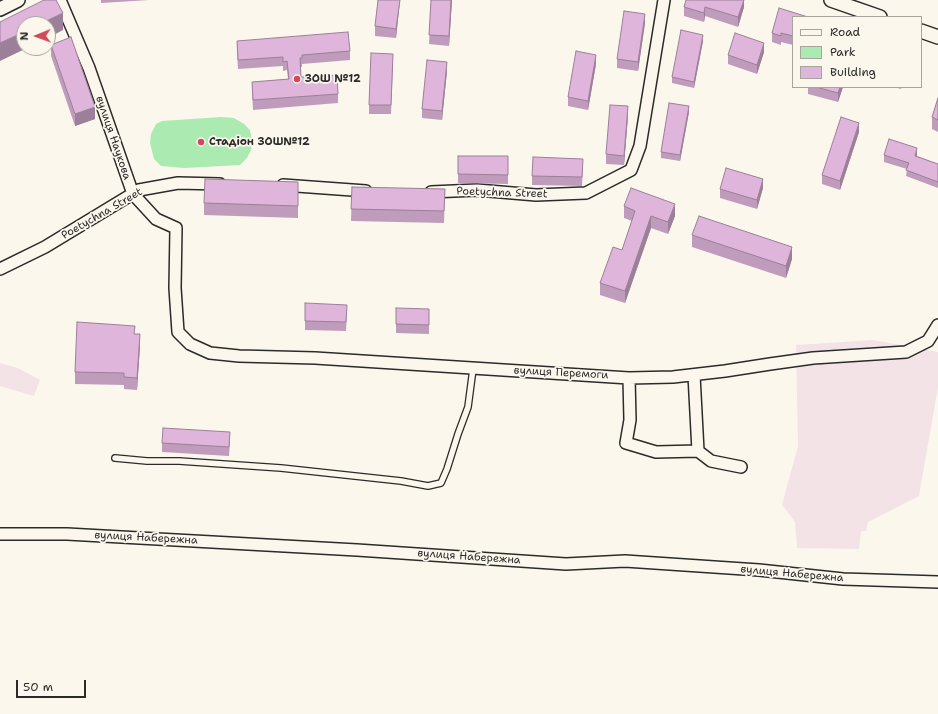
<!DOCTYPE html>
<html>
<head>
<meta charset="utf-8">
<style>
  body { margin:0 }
  #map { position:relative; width:938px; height:714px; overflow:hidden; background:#fbf7ec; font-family:"Shantell Sans",sans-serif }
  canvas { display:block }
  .legend { position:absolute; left:792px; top:16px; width:130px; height:72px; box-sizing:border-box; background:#fbf7ec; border:1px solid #a8a59f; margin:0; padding:5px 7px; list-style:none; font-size:12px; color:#2b2b2b }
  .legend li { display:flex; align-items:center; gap:8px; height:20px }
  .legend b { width:20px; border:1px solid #a8a59f }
  .north { position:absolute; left:16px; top:16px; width:40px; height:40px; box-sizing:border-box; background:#fbf7ec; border:1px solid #a8a59f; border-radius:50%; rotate:269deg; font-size:11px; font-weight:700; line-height:16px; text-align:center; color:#2b2b2b }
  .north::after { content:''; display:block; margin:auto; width:14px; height:18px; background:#d1495b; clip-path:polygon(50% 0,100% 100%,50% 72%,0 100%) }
  .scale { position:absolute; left:16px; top:680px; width:70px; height:18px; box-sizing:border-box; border:2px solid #2b2b2b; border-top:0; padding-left:5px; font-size:12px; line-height:14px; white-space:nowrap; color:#2b2b2b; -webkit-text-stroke:3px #fbf7ec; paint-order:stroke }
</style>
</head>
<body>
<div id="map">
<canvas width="938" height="714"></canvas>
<ul class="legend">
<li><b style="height:5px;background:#fbf7ec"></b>Road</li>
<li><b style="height:11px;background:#abebb2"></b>Park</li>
<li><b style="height:11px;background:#dfb5db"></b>Building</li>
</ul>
<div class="north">N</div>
<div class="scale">50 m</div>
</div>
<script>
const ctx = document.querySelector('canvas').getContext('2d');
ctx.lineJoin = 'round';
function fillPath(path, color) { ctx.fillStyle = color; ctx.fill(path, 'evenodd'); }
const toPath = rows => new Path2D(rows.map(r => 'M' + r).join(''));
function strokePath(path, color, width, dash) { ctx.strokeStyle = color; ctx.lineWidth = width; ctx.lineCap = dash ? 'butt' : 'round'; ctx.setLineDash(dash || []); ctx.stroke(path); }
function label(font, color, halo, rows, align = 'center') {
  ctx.font = font + ' "Shantell Sans",sans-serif'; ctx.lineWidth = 3.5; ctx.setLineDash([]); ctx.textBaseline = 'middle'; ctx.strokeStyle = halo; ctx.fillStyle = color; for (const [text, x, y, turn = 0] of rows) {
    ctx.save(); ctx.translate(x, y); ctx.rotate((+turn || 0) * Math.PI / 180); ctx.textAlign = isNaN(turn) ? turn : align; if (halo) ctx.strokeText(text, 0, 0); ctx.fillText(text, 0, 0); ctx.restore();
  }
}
fillPath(toPath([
  [873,340,938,352,938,387,919,496,868,522,866,531,861,531,859,549,797,548,795,522,782,505,798,446,796,345],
  [0,363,18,368,40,380,34,396,0,386]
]), '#f3e3e7');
fillPath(toPath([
  [221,117,234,118,244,124,250,130,252,141,251,150,247,158,240,165,184,168,161,166,154,159,150,143,151,134,156,124,162,121]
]), '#abebb2');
const service = toPath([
  [115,458,147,461,179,461,281,468,401,481,428,486,441,483,447,469,458,434,468,407,473,369]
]);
const minor = toPath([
  [60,0,89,68,133,194,156,219,176,228,175,288,178,332,190,344,210,353,239,356,315,358,629,378,673,377,725,371,770,364,813,358,906,352,928,341,938,325],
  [283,185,366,191],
  [431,192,477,190,536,195,586,193,631,170,640,146,664,0],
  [0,269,45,247,139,190,178,183,220,184],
  [694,375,698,451],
  [629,378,630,420,626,443,656,452,698,451,711,461,741,467],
  [0,534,67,534,357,550,566,564,625,561,759,570,843,579,938,582]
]);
const tertiary = toPath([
  [831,0,880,17],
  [0,9,18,0],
  [921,31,938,37]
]);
strokePath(service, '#2b2b2b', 8);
strokePath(minor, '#2b2b2b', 14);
strokePath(tertiary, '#2b2b2b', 16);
strokePath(service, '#fbf7ec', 5.5);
strokePath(minor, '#fbf7ec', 11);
strokePath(tertiary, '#fbf7ec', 13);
fillPath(toPath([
  [101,0,149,0,101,3],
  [400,0,396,38,375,36,375,26],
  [431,0,452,0,449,46,429,44],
  [744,0,744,7,738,27,705,16,704,22,684,16,684,7],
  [793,17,793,45,781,42,781,45,772,42,772,33],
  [645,23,638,71,617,68,617,59],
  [237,41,350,51,350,60,302,64,302,67,301,67,301,77,338,94,338,103,253,110,252,91,252,82,288,79,287,70,283,71,283,66,238,69,237,50],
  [703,41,694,88,672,83,672,77],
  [51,45,95,119,75,126,51,56],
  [764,52,757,74,728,64,728,55],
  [393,63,391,114,369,114,369,105],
  [596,64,588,110,568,106,568,97],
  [447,71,442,120,422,118,422,109],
  [808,87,843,87,838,102,808,94],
  [894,87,902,87,901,89],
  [938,98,938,132,932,129,932,117],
  [689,112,680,161,661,158,661,152],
  [628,116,624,165,606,164,606,154],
  [859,132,840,190,822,184,822,175],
  [917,154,917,156,938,164,938,188,906,176,907,169,884,162,884,155],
  [458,156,508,156,508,184,458,183],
  [583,168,582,186,532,185,532,176],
  [352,187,445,189,444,223,351,221],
  [763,188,757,209,720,198,720,189],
  [298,194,298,218,204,215,204,203],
  [624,206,675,216,668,234,651,228,625,303,600,295,600,283,622,250,632,221,624,218],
  [692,235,792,259,786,278,692,247],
  [429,309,429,334,396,333,396,324],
  [347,314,346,331,305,330,305,321],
  [135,334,140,346,137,390,124,389,124,385,75,384,75,372],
  [230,441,229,456,162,452,162,443]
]), '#c09cbc');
fillPath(toPath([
  [400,0,396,38,396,29],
  [451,0,452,0,449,46,449,36],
  [744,0,744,7,738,27,738,17],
  [705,7,705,16,704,22,704,13],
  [63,13,63,30,48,38,48,24,40,24],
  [645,14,645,23,638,71,638,62],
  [24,32,24,48,27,48,0,61,0,43],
  [703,35,703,41,694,88,694,82],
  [764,43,764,52,757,74,757,65],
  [596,55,596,64,588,110,588,101],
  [447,62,447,71,442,120,442,111],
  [840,87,843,87,838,102,838,93],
  [628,106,628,116,624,165,624,156],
  [689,106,689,112,680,161,680,155],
  [95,107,95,119,75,126,75,114],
  [859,123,859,132,840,190,840,181],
  [917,148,917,154,915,162,915,156],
  [763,179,763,188,757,209,757,200],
  [675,204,675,216,668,234,668,222],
  [651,216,651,228,625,303,625,291],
  [792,247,792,259,786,278,786,266],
  [140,334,140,346,137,390,137,378]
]), '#9c7f99');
const building = toPath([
  [44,0,56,0,63,13,40,24,24,24,24,32,0,43,0,22,44,0],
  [378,0,400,0,396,29,375,26,378,0],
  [431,0,451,0,449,36,429,35,431,0],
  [686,0,744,0,738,17,705,7,704,13,684,7,686,0],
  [779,8,808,17,793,17,793,36,781,33,781,36,772,33,779,8],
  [624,11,645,14,638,62,617,59,624,11],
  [681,30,703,35,694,82,672,77,681,30],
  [348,32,350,51,302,55,302,58,300,58,301,77,337,75,338,94,253,100,252,82,289,79,287,61,283,62,283,57,238,60,237,41,348,32],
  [735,33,764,43,757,65,728,55,735,33],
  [71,37,95,107,75,114,51,45,71,37],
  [576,51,596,55,588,101,568,97,576,51],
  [371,53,393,54,391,105,369,105,371,53],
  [427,60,447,62,442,111,422,109,427,60],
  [816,87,840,87,838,93,816,87],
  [938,98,938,120,932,117,938,98],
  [669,103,689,106,680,155,661,152,669,103],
  [610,105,628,106,624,156,606,154,610,105],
  [841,117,859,123,840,181,822,175,841,117],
  [889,139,917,148,915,156,938,164,938,182,906,170,909,163,884,155,889,139],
  [458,156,508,156,508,175,458,174,458,156],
  [533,157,583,159,582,177,532,176,533,157],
  [726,168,763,179,757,200,720,189,726,168],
  [205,179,298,182,298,206,204,203,205,179],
  [352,187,445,189,444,211,351,209,352,187],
  [631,188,675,204,668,222,651,216,625,291,600,283,613,247,622,250,635,211,624,206,631,188],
  [699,216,792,247,786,266,692,235,699,216],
  [305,303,347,305,346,322,305,321,305,303],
  [396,308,429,309,429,325,396,324,396,308],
  [77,322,135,326,134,334,140,334,137,378,124,377,124,373,75,372,77,322],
  [163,428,230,432,229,447,162,443,163,428]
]);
fillPath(building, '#dfb5db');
strokePath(building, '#9c7f99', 1);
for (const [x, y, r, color] of [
  [297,79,4,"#d1495b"],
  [201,142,4,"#d1495b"]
]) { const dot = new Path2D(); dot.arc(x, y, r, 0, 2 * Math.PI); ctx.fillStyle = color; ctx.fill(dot); strokePath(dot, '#fbf7ec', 1.5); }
label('bold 11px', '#2b2b2b', '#fbf7ec', [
  ["ЗОШ №12",305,79],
  ["Стадіон ЗОШ№12",209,142]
], 'left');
label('11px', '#2b2b2b', '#fbf7ec', [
  ["вулиця Наукова",113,138,71],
  ["Poetychna Street",502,193,2],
  ["Poetychna Street",102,214,-30],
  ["вулиця Перемоги",561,373,3],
  ["вулиця Набережна",146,538,3],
  ["вулиця Набережна",469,557,4],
  ["вулиця Набережна",792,574,5]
]);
</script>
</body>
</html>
